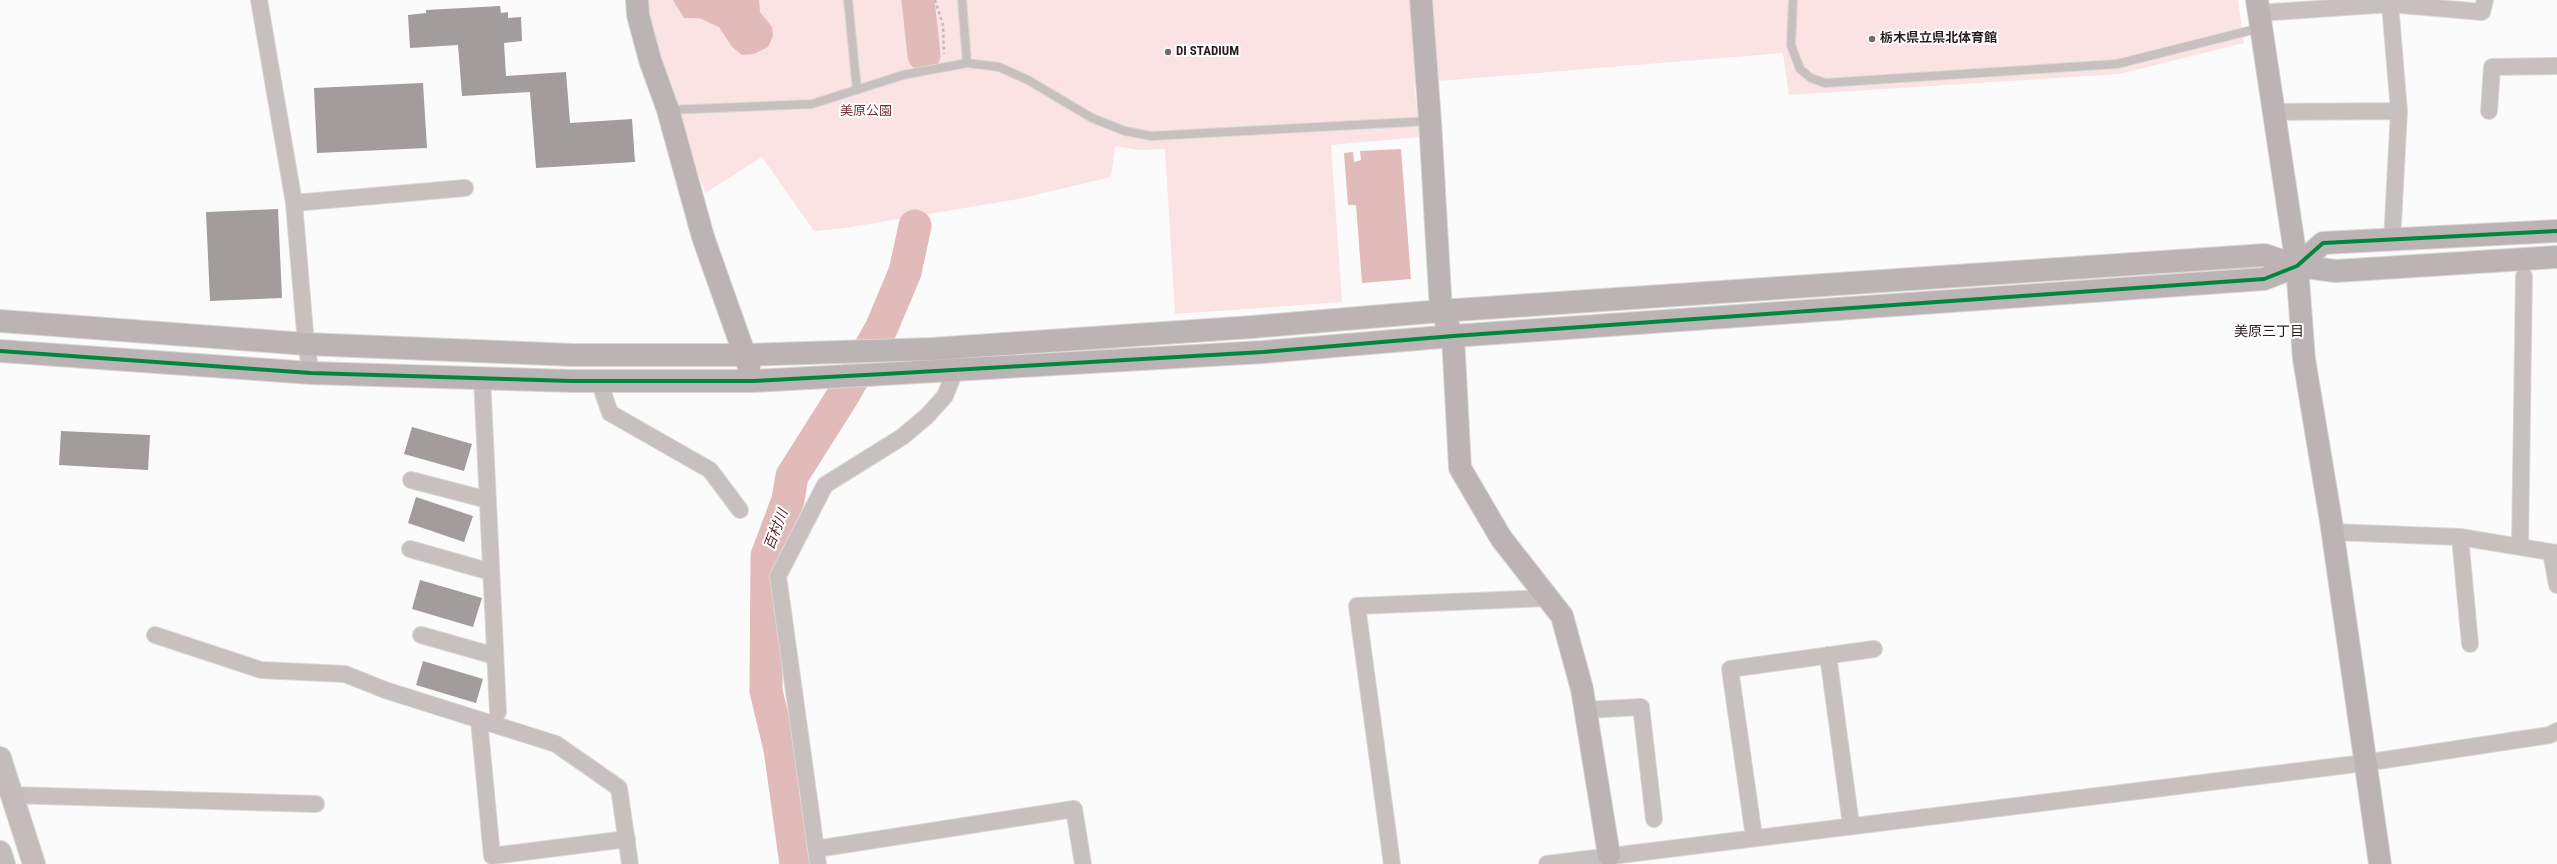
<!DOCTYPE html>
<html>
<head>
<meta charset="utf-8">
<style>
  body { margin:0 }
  canvas { display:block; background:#fbfbfb }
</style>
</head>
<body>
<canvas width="2557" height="864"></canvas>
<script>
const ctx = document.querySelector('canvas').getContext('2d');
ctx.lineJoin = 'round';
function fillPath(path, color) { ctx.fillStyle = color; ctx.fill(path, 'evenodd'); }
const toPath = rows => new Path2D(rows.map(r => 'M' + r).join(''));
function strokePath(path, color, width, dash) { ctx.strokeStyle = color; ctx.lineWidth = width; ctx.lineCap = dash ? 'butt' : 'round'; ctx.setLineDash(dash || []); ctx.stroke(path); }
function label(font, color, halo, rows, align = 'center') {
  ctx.font = font + ' "Roboto Condensed","Noto Sans JP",sans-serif'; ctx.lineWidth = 4; ctx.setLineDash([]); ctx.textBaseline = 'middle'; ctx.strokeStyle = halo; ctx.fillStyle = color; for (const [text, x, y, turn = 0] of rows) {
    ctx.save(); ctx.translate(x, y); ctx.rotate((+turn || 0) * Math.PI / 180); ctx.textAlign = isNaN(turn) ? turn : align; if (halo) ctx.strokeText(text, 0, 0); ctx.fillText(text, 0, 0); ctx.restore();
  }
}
fillPath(toPath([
  [646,0,2238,0,2244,43,2119,74,1789,95,1783,53,1414,83,1420,137,1331,145,1342,302,1175,314,1165,149,1138,150,1115,146,1111,177,1018,199,845,228,814,231,762,157,705,193,662,69]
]), '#fae3e2');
fillPath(toPath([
  [673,0,759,0,760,12,772,27,773,36,768,47,754,54,742,55,732,47,719,27,699,18,684,18],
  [1401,149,1411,279,1362,283,1356,205,1348,205,1344,153,1353,152,1354,162,1361,160,1360,151]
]), '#e0bbba');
strokePath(toPath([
  [918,0,924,55],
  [796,864,780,749,766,691,767,556,788,500,792,476,842,397,881,329,905,272,915,226]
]), '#e0bbba', 33);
fillPath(toPath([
  [500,6,501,13,508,12,508,18,521,17,522,41,504,43,506,76,566,72,570,123,632,119,635,162,536,168,530,92,462,96,458,45,410,48,408,15,426,13,426,10],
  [423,83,427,148,317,153,314,88],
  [278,209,282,298,210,301,206,212],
  [412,427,472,444,464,471,404,454],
  [61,431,150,435,148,470,59,465],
  [416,497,473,516,464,542,408,523],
  [420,580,482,598,473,627,412,609],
  [423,661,483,679,476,703,416,685]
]), '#a29c9c');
const lane = toPath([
  [848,0,857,90],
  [962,0,967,63],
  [1793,0,1791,45,1800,69,1811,78,1825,83,2117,64,2260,28],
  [670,110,812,104,903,75,967,63,999,67,1028,80,1092,118,1125,131,1151,136,1430,121]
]);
const street = toPath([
  [259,0,294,203,306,344,311,373],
  [2390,4,2482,12,2485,0],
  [2259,13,2390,4,2399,111,2392,241],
  [2489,111,2492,67,2557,66],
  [2274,112,2399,111],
  [294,203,465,188],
  [482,378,498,712],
  [599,381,610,413,710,470,740,510],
  [411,480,488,500],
  [2333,532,2460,537,2557,553],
  [2460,537,2470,644],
  [2520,546,2524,276],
  [410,549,491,572],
  [2551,552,2557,585],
  [155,635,261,670,345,674,385,690,556,744,619,788,630,864],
  [421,635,495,656],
  [1828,655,1851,825],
  [1585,710,1641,707,1654,819],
  [479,720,492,856,627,839],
  [11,795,316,804],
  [1754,837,1730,669,1874,649],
  [816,849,1074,809,1083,864],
  [818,864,778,576,825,485,902,437,927,416,945,396,955,371],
  [1392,864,1357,606,1547,598],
  [1547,864,2364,763,2550,735,2557,731]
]);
const secondary = toPath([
  [637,0,638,15,650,60,668,110,703,237,749,367],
  [1421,0,1430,121,1441,311,1453,336,1460,468,1501,538,1562,616,1582,689,1609,855],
  [2257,0,2297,266,2304,359,2331,521,2380,864],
  [0,321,306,344,573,355,745,355,932,349,1252,327,1441,311,2265,255,2297,266,2336,271,2557,257],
  [0,351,311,373,571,381,753,381,884,374,1263,352,1453,336,2264,279,2297,266,2323,243,2557,231]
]);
const highway = toPath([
  [0,758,34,864],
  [0,852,4,864]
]);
strokePath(lane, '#dad7d7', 10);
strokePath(street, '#dad7d7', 18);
strokePath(secondary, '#dad7d7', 24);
strokePath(highway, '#dad7d7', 24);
strokePath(toPath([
  [935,0,943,25,944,54]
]), '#c0bbbb', 2.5, [3, 3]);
strokePath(lane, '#c7c0bf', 8);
strokePath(street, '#c7c0bf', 16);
strokePath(secondary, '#bcb4b4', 22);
strokePath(highway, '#c4bcbb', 22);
strokePath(toPath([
  [0,351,311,373,571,381,753,381,884,374,1263,352,1453,336,2264,279,2297,266,2323,243,2557,231]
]), '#00873e', 4);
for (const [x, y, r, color] of [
  [1872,39,4,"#746a6a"],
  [1168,52,4,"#746a6a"]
]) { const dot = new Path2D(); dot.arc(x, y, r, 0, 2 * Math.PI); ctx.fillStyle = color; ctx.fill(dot); strokePath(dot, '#fff', 1.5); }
label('bold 13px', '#2b1c1c', '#fff', [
  ["栃木県立県北体育館",1880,39],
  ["DI STADIUM",1176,52]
], 'left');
label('13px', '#753234', '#fff', [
  ["美原公園",866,112]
]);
label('14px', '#2b1c1c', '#fff', [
  ["美原三丁目",2269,332]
]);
label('italic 14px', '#5e1d20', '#fff', [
  ["百村川",777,530,-69]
]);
</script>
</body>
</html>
